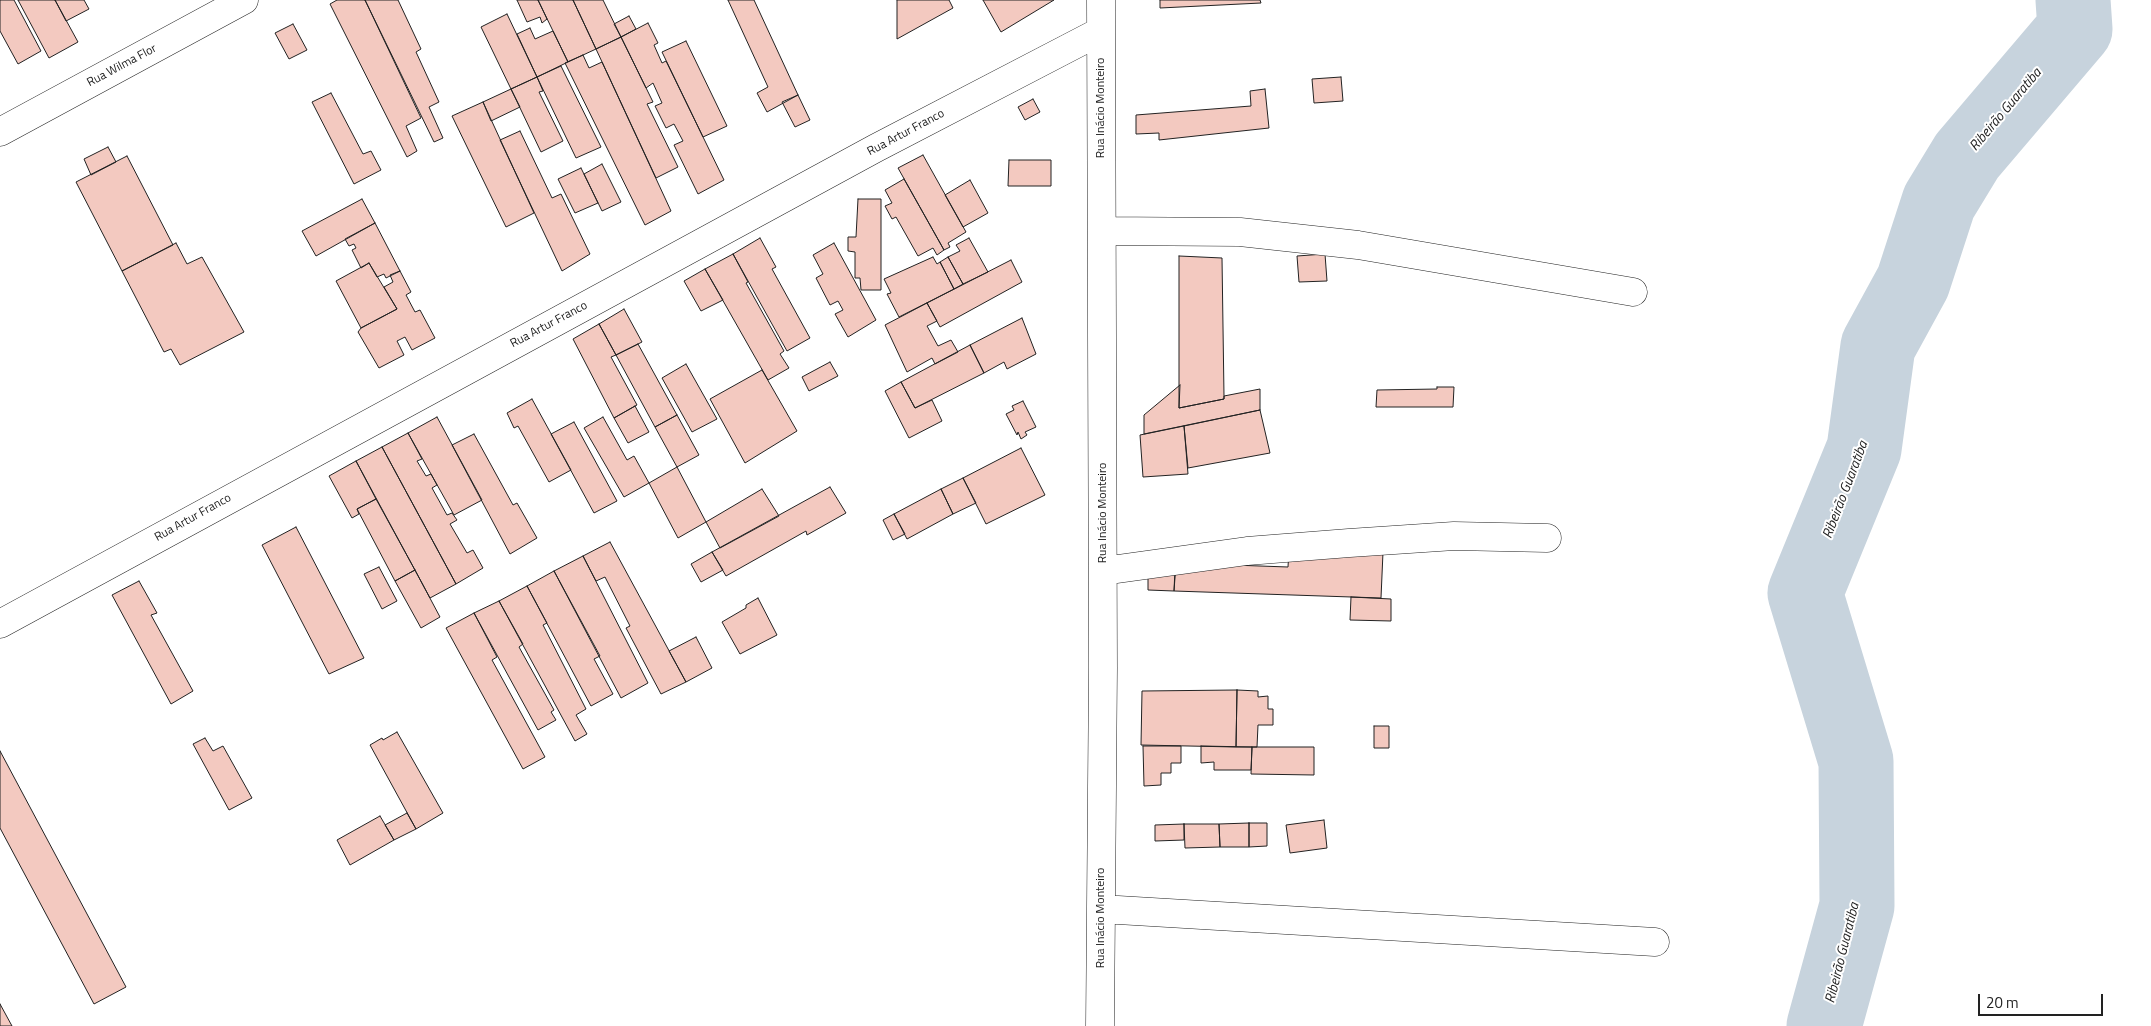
<!DOCTYPE html>
<html>
<head>
<meta charset="utf-8">
<style>
  body { margin:0 }
  #map { position:relative; width:2151px; height:1026px; overflow:hidden; background:#fff; font-family:"Titillium Web",sans-serif }
  canvas { display:block }
  .scale { position:absolute; left:1978px; top:994px; width:125px; height:22px; box-sizing:border-box; border:2px solid #222; border-top:0; padding-left:6px; font-size:15px; line-height:18px; white-space:nowrap; color:#222; -webkit-text-stroke:4px #fff; paint-order:stroke }
</style>
</head>
<body>
<div id="map">
<canvas width="2151" height="1026"></canvas>
<div class="scale">20 m</div>
</div>
<script>
const ctx = document.querySelector('canvas').getContext('2d');
ctx.lineJoin = 'round';
const toPath = rows => new Path2D(rows.map(r => 'M' + r).join(''));
function strokePath(path, color, width, dash) { ctx.strokeStyle = color; ctx.lineWidth = width; ctx.lineCap = dash ? 'butt' : 'round'; ctx.setLineDash(dash || []); ctx.stroke(path); }
function fillPath(path, color) { ctx.fillStyle = color; ctx.fill(path, 'evenodd'); }
function label(font, color, halo, rows, align = 'center') {
  ctx.font = font + ' "Titillium Web",sans-serif'; ctx.lineWidth = 4; ctx.setLineDash([]); ctx.textBaseline = 'middle'; ctx.strokeStyle = halo; ctx.fillStyle = color; for (const [text, x, y, turn = 0] of rows) {
    ctx.save(); ctx.translate(x, y); ctx.rotate((+turn || 0) * Math.PI / 180); ctx.textAlign = isNaN(turn) ? turn : align; if (halo) ctx.strokeText(text, 0, 0); ctx.fillText(text, 0, 0); ctx.restore();
  }
}
strokePath(toPath([
  [1824,1026,1857,906,1856,761,1805,593,1864,449,1878,346,1913,282,1939,202,1967,156,2075,29,2073,0]
]), '#c7d3dd', 75);
const building = toPath([
  [0,0,14,0,41,51,18,64,0,31,0,0],
  [18,0,55,0,78,42,49,58,18,0],
  [55,0,84,0,89,9,66,21,55,0],
  [337,0,365,0,421,118,406,126,417,151,407,157,330,4,337,0],
  [365,0,398,0,421,49,416,52,439,102,429,107,443,138,434,142,365,0],
  [517,0,538,0,547,19,542,23,540,17,527,22,517,0],
  [538,0,573,0,596,49,568,62,538,0],
  [573,0,603,0,621,37,596,49,573,0],
  [728,0,754,0,798,95,767,112,757,93,768,87,728,0],
  [897,0,949,0,953,8,897,39,897,0],
  [983,0,1054,0,1001,32,983,0],
  [1160,0,1260,0,1261,3,1160,8,1160,0],
  [507,14,537,77,511,89,481,27,507,14],
  [629,16,636,29,621,37,614,24,629,16],
  [648,23,658,43,654,45,662,63,666,61,724,180,698,194,674,145,683,141,674,124,666,128,655,106,662,103,653,83,646,88,621,37,648,23],
  [293,24,307,50,289,59,275,33,293,24],
  [530,28,535,39,553,31,568,62,537,77,517,34,530,28],
  [621,37,653,102,647,104,678,167,656,178,596,49,621,37],
  [686,41,727,126,703,137,662,52,686,41],
  [583,55,589,68,602,62,671,211,645,225,565,63,583,55],
  [561,66,601,147,576,158,537,77,561,66],
  [537,77,543,91,539,92,563,141,541,152,511,89,537,77],
  [1341,77,1343,101,1314,103,1312,79,1341,77],
  [511,89,520,107,491,121,483,102,511,89],
  [1265,89,1269,128,1159,140,1159,133,1136,134,1136,115,1251,106,1250,91,1265,89],
  [331,93,363,154,371,151,381,170,354,184,312,102,331,93],
  [798,95,810,120,795,127,782,102,798,95],
  [1033,99,1040,112,1025,120,1018,107,1033,99],
  [483,102,534,213,506,227,452,116,483,102],
  [520,131,552,198,561,194,590,254,562,271,500,140,520,131],
  [108,147,116,162,91,175,84,159,108,147],
  [923,155,966,232,948,243,950,247,944,250,898,168,923,155],
  [127,156,173,245,122,271,76,182,127,156],
  [1009,160,1051,160,1051,186,1008,186,1009,160],
  [602,164,621,202,602,211,584,174,602,164],
  [581,168,598,203,575,213,558,179,581,168],
  [904,179,944,250,937,255,933,248,918,256,896,217,892,219,885,206,892,203,885,190,904,179],
  [970,180,988,213,963,227,945,195,970,180],
  [362,199,375,223,316,256,302,231,362,199],
  [858,199,881,199,881,290,861,290,860,278,855,278,855,252,848,251,848,237,856,237,858,199],
  [375,223,400,271,386,278,384,274,377,277,369,263,361,268,352,250,356,248,354,244,349,246,345,239,375,223],
  [760,238,776,267,772,269,810,338,787,351,733,254,760,238],
  [969,238,988,272,963,284,948,257,960,251,956,245,969,238],
  [176,243,187,264,202,257,244,332,180,365,171,349,164,352,122,271,176,243],
  [834,243,876,320,848,337,835,314,843,310,838,301,830,305,816,278,823,274,813,255,834,243],
  [733,254,748,282,746,283,784,351,780,354,789,368,768,380,705,269,733,254],
  [1325,254,1327,281,1299,282,1297,256,1325,254],
  [1179,256,1222,258,1224,396,1224,399,1179,408,1179,256],
  [933,257,937,264,940,262,954,289,899,317,887,294,891,293,884,279,933,257],
  [948,257,963,284,954,289,940,262,948,257],
  [1011,260,1022,282,940,327,927,303,1011,260],
  [369,263,397,309,361,328,336,281,369,263],
  [705,269,723,300,701,311,684,281,705,269],
  [400,271,411,292,406,295,415,312,420,310,435,338,412,350,405,337,397,341,404,355,379,368,358,332,361,328,397,309,384,287,393,282,390,275,400,271],
  [927,303,937,321,927,326,938,346,951,340,958,352,935,364,932,358,907,372,885,325,927,303],
  [624,309,642,342,616,355,599,324,624,309],
  [1022,318,1036,354,1007,369,1004,362,984,373,970,345,1022,318],
  [599,324,616,355,611,357,637,405,614,418,573,339,599,324],
  [638,344,677,415,655,427,616,355,638,344],
  [970,345,984,373,915,408,901,382,970,345],
  [830,362,838,376,809,391,802,377,830,362],
  [686,364,717,419,692,432,662,378,686,364],
  [762,370,797,431,745,463,710,399,762,370],
  [901,382,915,408,932,400,942,421,909,438,885,391,901,382],
  [1180,385,1179,408,1224,399,1224,396,1260,389,1260,410,1144,434,1144,415,1180,385],
  [1437,387,1454,387,1453,407,1376,407,1377,390,1437,389,1437,387],
  [532,399,571,470,549,482,518,426,514,428,507,413,532,399],
  [1023,401,1036,427,1025,432,1027,435,1021,439,1018,432,1017,435,1006,414,1014,410,1012,406,1023,401],
  [635,406,649,432,628,443,614,418,635,406],
  [1260,410,1270,453,1188,468,1184,426,1260,410],
  [677,415,699,455,677,467,655,427,677,415],
  [437,417,482,500,454,515,408,433,437,417],
  [603,417,627,460,634,456,649,483,624,497,584,428,603,417],
  [574,422,617,501,594,513,551,434,574,422],
  [1184,426,1188,474,1143,477,1140,435,1184,426],
  [408,433,422,459,417,461,426,476,431,474,437,485,432,488,447,515,452,513,457,520,450,524,467,553,473,550,483,568,456,584,382,447,408,433],
  [474,434,513,505,517,503,537,538,510,554,452,445,474,434],
  [382,447,456,584,430,598,356,461,382,447],
  [1021,448,1045,495,986,524,963,478,1021,448],
  [356,461,376,499,357,509,359,514,352,518,329,476,356,461],
  [677,467,706,522,678,538,649,483,677,467],
  [963,478,976,503,953,514,941,489,963,478],
  [830,487,846,513,807,535,806,531,726,576,712,552,830,487],
  [762,489,779,516,720,548,706,522,762,489],
  [941,489,953,514,907,539,894,514,941,489],
  [376,499,415,570,395,581,357,509,376,499],
  [894,514,905,534,893,540,883,520,894,514],
  [296,527,364,658,329,674,262,545,296,527],
  [610,542,686,682,661,694,626,628,630,626,605,577,596,581,583,556,610,542],
  [1289,548,1383,552,1381,598,1174,591,1176,563,1288,567,1289,548],
  [712,552,723,570,701,582,691,564,712,552],
  [583,556,648,683,621,698,554,571,583,556],
  [379,567,397,601,382,609,364,574,379,567],
  [1148,568,1175,569,1174,591,1148,590,1148,568],
  [415,570,440,617,421,628,395,581,415,570],
  [554,571,600,656,594,659,613,694,591,706,527,586,554,571],
  [139,581,157,613,151,615,193,691,171,704,112,595,139,581],
  [527,586,547,623,543,625,586,709,576,715,587,734,575,741,499,601,527,586],
  [1351,597,1391,599,1391,621,1350,620,1351,597],
  [758,598,777,635,740,654,722,622,746,608,746,605,758,598],
  [499,601,523,644,519,647,554,710,551,712,556,720,538,730,474,613,499,601],
  [474,613,497,657,492,660,545,757,523,769,446,628,474,613],
  [696,637,712,668,686,682,669,651,696,637],
  [1237,690,1236,747,1141,745,1142,691,1237,690],
  [1237,690,1258,691,1258,697,1268,696,1268,709,1273,709,1273,725,1258,725,1257,747,1236,747,1237,690],
  [1374,726,1389,726,1389,748,1374,748,1374,726],
  [397,732,443,813,416,829,370,745,382,738,383,740,397,732],
  [205,738,213,751,223,746,252,798,229,810,193,744,205,738],
  [1143,746,1181,746,1181,763,1171,763,1171,773,1161,773,1161,785,1144,786,1143,746],
  [1201,746,1252,747,1251,770,1214,770,1214,762,1201,763,1201,746],
  [1252,747,1314,747,1314,775,1251,774,1252,747],
  [0,751,126,987,94,1004,0,828,0,751],
  [407,813,416,829,394,840,385,825,407,813],
  [380,816,394,840,350,865,337,840,380,816],
  [1324,820,1327,848,1290,853,1286,825,1324,820],
  [1249,823,1249,847,1220,847,1219,824,1249,823],
  [1249,823,1267,823,1267,846,1249,847,1249,823],
  [1184,824,1184,840,1155,841,1155,825,1184,824],
  [1184,824,1219,824,1220,847,1185,848,1184,824],
  [0,1004,12,1026,0,1026,0,1004]
]);
fillPath(building, '#f3c9c0');
strokePath(building, '#222', 1);
const minor = toPath([
  [0,132,244,0],
  [1102,231,1240,232,1358,245,1633,292],
  [1103,571,1247,551,1349,543,1454,536,1547,538],
  [0,624,876,148,1101,31],
  [1101,909,1655,942],
  [1100,1026,1103,667,1101,0]
]);
strokePath(minor, '#222', 29);
strokePath(minor, '#fff', 28);
label('12px', '#222', '#fff', [
  ["Rua Wilma Flor",122,66,-28],
  ["Rua Inácio Monteiro",1101,108,-90],
  ["Rua Artur Franco",906,133,-28],
  ["Rua Artur Franco",549,325,-28],
  ["Rua Inácio Monteiro",1103,513,-90],
  ["Rua Artur Franco",193,518,-29],
  ["Rua Inácio Monteiro",1101,918,-90]
]);
label('italic 14px', '#222', '#fff', [
  ["Ribeirão Guaratiba",2006,110,-50],
  ["Ribeirão Guaratiba",1846,490,-69],
  ["Ribeirão Guaratiba",1843,953,-76]
]);
</script>
</body>
</html>
